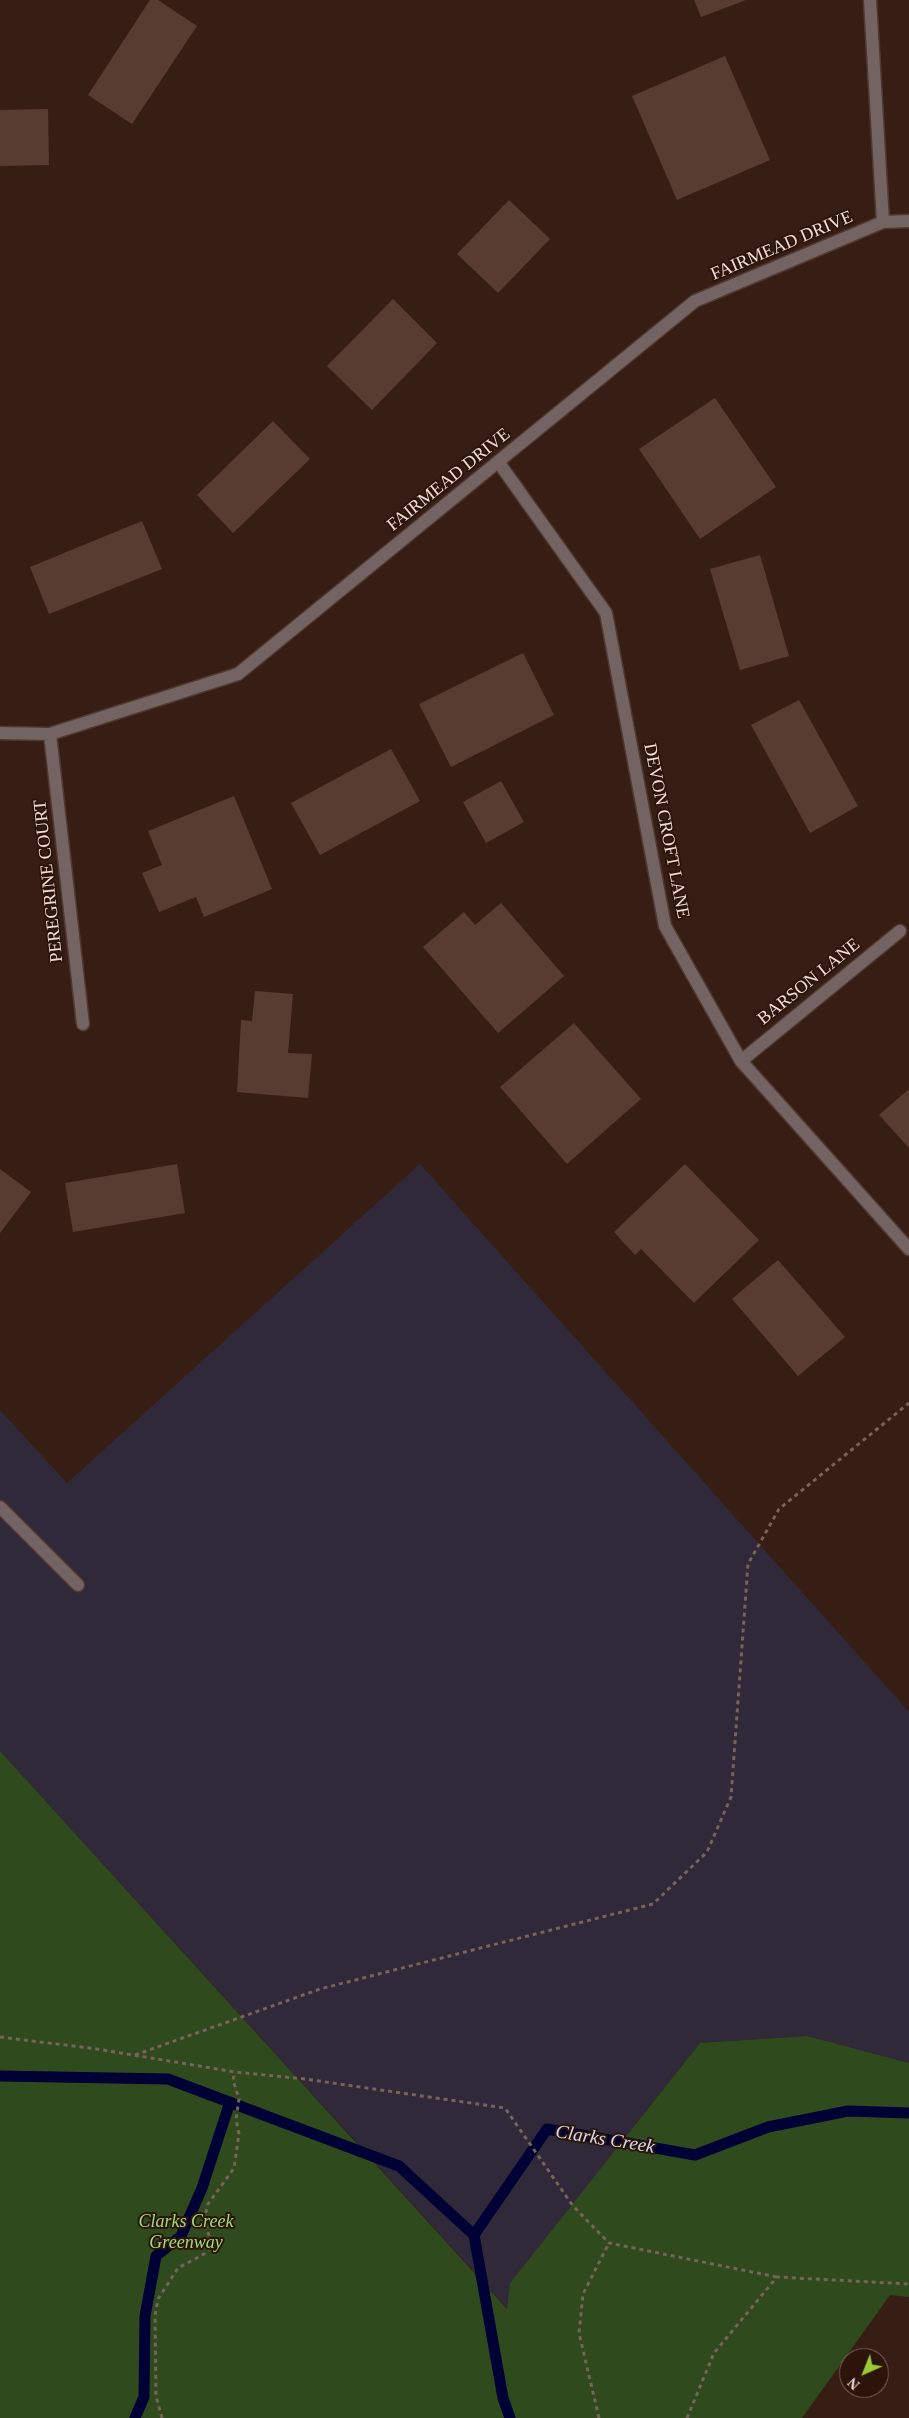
<!DOCTYPE html>
<html>
<head>
<meta charset="utf-8">
<style>
  body { margin:0 }
  #map { position:relative; width:909px; height:2418px; overflow:hidden; background:#371e14; font-family:Georgia,serif }
  canvas { display:block }
  .north { position:absolute; left:839px; top:2348px; width:50px; height:50px; box-sizing:border-box; background:#2d140b; border:1px solid #7b655d; border-radius:50%; rotate:224deg; font-size:14px; font-weight:700; line-height:20px; text-align:center; color:#f0ded8 }
  .north::after { content:''; display:block; margin:auto; width:18px; height:22px; background:#98cb36; clip-path:polygon(50% 0,100% 100%,50% 72%,0 100%) }
</style>
</head>
<body>
<div id="map">
<canvas width="909" height="2418"></canvas>
<div class="north">N</div>
</div>
<script>
const ctx = document.querySelector('canvas').getContext('2d');
ctx.lineJoin = 'round';
function fillPath(path, color) { ctx.fillStyle = color; ctx.fill(path, 'evenodd'); }
const toPath = rows => new Path2D(rows.map(r => 'M' + r).join(''));
function strokePath(path, color, width, dash) { ctx.strokeStyle = color; ctx.lineWidth = width; ctx.lineCap = dash ? 'butt' : 'round'; ctx.setLineDash(dash || []); ctx.stroke(path); }
function label(font, color, halo, rows, align = 'center') {
  ctx.font = font + ' Georgia,serif'; ctx.lineWidth = 4; ctx.setLineDash([]); ctx.textBaseline = 'middle'; ctx.strokeStyle = halo; ctx.fillStyle = color; for (const [text, x, y, turn = 0] of rows) {
    ctx.save(); ctx.translate(x, y); ctx.rotate((+turn || 0) * Math.PI / 180); ctx.textAlign = isNaN(turn) ? turn : align; if (halo) ctx.strokeText(text, 0, 0); ctx.fillText(text, 0, 0); ctx.restore();
  }
}
fillPath(toPath([
  [420,1164,909,1712,909,2063,807,2036,700,2043,510,2283,508,2309,0,1751,0,1410,67,1483]
]), '#302939');
fillPath(toPath([
  [0,1751,507,2309,510,2283,700,2043,807,2036,909,2063,909,2297,890,2295,802,2418,0,2418]
]), '#2f4b1d');
strokePath(toPath([
  [0,2076,168,2079,399,2166,474,2235],
  [135,2418,144,2397,145,2316,156,2256,181,2236,202,2188,230,2102],
  [510,2418,503,2398,474,2235,547,2129,695,2155,768,2127,848,2111,909,2113]
]), '#000134', 11);
fillPath(toPath([
  [150,0,158,0,197,26,132,124,88,95],
  [694,0,746,0,701,17],
  [725,56,770,160,677,200,632,96],
  [48,109,49,165,0,166,0,110],
  [509,200,550,239,498,293,457,254],
  [393,299,437,343,372,410,327,366],
  [715,398,776,487,700,539,639,449],
  [273,421,310,459,233,533,197,495],
  [142,521,162,569,49,614,30,567],
  [760,555,789,656,740,670,710,569],
  [523,653,554,715,451,767,419,704],
  [799,700,858,806,810,833,751,725],
  [391,749,420,801,320,855,291,803],
  [501,781,524,822,486,843,463,802],
  [234,796,272,889,204,917,196,897,159,912,142,873,162,865,148,831],
  [501,903,564,976,498,1033,423,947,464,912,475,925],
  [255,991,293,994,288,1053,312,1054,308,1098,237,1092,241,1020,252,1021],
  [574,1023,641,1099,567,1164,500,1087],
  [909,1089,909,1148,879,1115],
  [177,1164,185,1213,73,1232,65,1183],
  [685,1164,759,1240,694,1303,641,1249,635,1255,614,1232],
  [0,1169,31,1192,0,1233],
  [778,1260,845,1337,798,1376,732,1299]
]), '#583c31');
const lane = toPath([
  [0,1507,78,1585]
]);
const street = toPath([
  [870,0,883,222],
  [499,463,606,613,665,926,741,1061,909,1249],
  [0,733,50,734,238,674,695,301,883,222,909,221],
  [50,734,83,1024],
  [741,1061,900,931]
]);
strokePath(lane, '#51392f', 15);
strokePath(street, '#51392f', 15);
strokePath(toPath([
  [0,2037,97,2049,235,2072,305,2079,505,2108,573,2206,609,2243,777,2277],
  [135,2055,320,1989,653,1904,707,1852,731,1797,748,1564,779,1509,909,1403],
  [162,2418,156,2396,155,2316,158,2299,178,2268,204,2254,212,2245,204,2219,208,2204,234,2168,239,2134,236,2119,239,2099,233,2080,235,2072],
  [599,2418,579,2333,583,2294,609,2243],
  [687,2418,714,2353,777,2277,909,2284]
]), '#786259', 3, [4, 4]);
strokePath(lane, '#736363', 12);
strokePath(street, '#736363', 12);
label('18px', '#f0ded8', '#2d140b', [
  ["FAIRMEAD DRIVE",782,246,-23],
  ["FAIRMEAD DRIVE",449,480,-39],
  ["DEVON CROFT LANE",666,831,79],
  ["PEREGRINE COURT",49,881,-96],
  ["BARSON LANE",809,982,-39]
]);
label('italic 18px', '#9ddf74', '#2d140b', [
  ["Clarks Creek",186,2222],
  ["Greenway",186,2243]
]);
label('italic 19px', '#d0dbf0', '#2d140b', [
  ["Clarks Creek",605,2140,9]
]);
</script>
</body>
</html>
